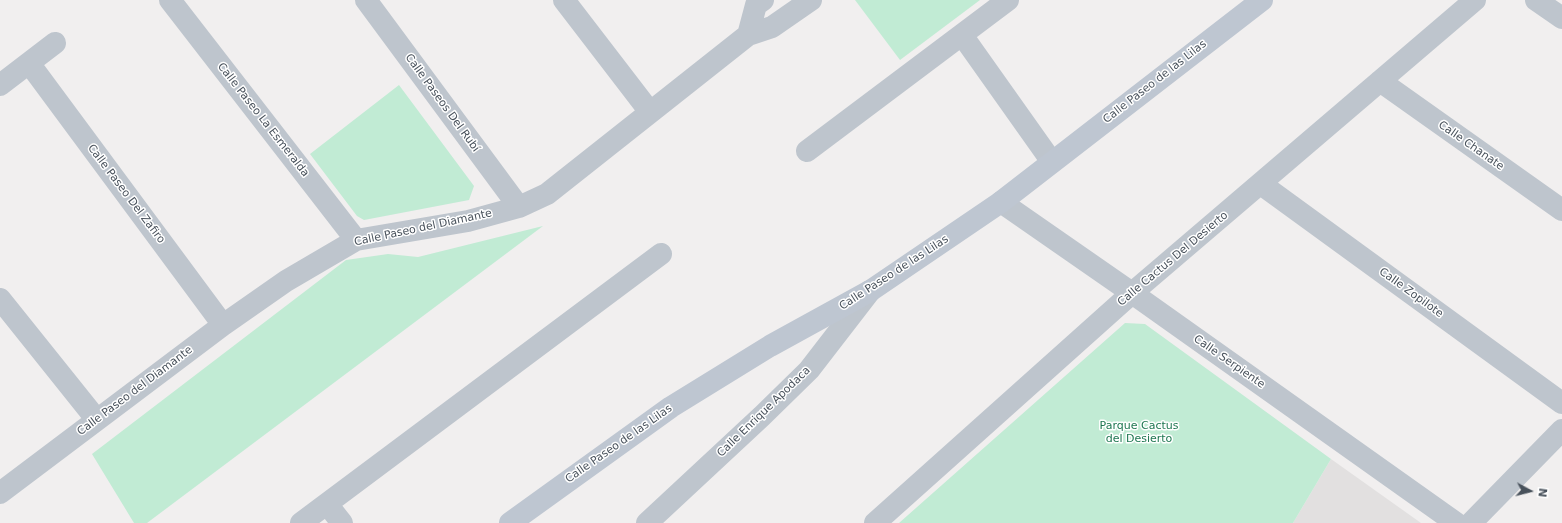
<!DOCTYPE html>
<html>
<head>
<meta charset="utf-8">
<style>
  body { margin:0 }
  #map { position:relative; width:1562px; height:523px; overflow:hidden; background:#f1efef; font-family:"DejaVu Sans",sans-serif }
  canvas { display:block }
  .north { position:absolute; left:1510px; top:471px; width:40px; height:40px; -webkit-text-stroke:3px #fff; paint-order:stroke; rotate:97deg; font-size:11px; font-weight:700; line-height:16px; text-align:center; color:#48515b }
  .north::after { content:''; display:block; margin:auto; width:14px; height:18px; background:#48515b; clip-path:polygon(50% 0,100% 100%,50% 72%,0 100%) }
</style>
</head>
<body>
<div id="map">
<canvas width="1562" height="523"></canvas>
<div class="north">N</div>
</div>
<script>
const ctx = document.querySelector('canvas').getContext('2d');
ctx.lineJoin = 'round';
function fillPath(path, color) { ctx.fillStyle = color; ctx.fill(path, 'evenodd'); }
const toPath = rows => new Path2D(rows.map(r => 'M' + r).join(''));
function strokePath(path, color, width, dash) { ctx.strokeStyle = color; ctx.lineWidth = width; ctx.lineCap = dash ? 'butt' : 'round'; ctx.setLineDash(dash || []); ctx.stroke(path); }
function label(font, color, halo, rows, align = 'center') {
  ctx.font = font + ' "DejaVu Sans",sans-serif'; ctx.lineWidth = 3; ctx.setLineDash([]); ctx.textBaseline = 'middle'; ctx.strokeStyle = halo; ctx.fillStyle = color; for (const [text, x, y, turn = 0] of rows) {
    ctx.save(); ctx.translate(x, y); ctx.rotate((+turn || 0) * Math.PI / 180); ctx.textAlign = isNaN(turn) ? turn : align; if (halo) ctx.strokeText(text, 0, 0); ctx.fillText(text, 0, 0); ctx.restore();
  }
}
fillPath(toPath([
  [1331,459,1421,523,1293,523]
]), '#e2e0e0');
fillPath(toPath([
  [855,0,980,0,900,60],
  [399,85,474,186,469,200,364,220,357,216,310,154],
  [543,226,147,523,134,523,92,454,346,260,388,254,418,257],
  [1125,323,1145,324,1331,459,1293,523,899,523]
]), '#c1ebd4');
strokePath(toPath([
  [170,0,356,240],
  [366,0,519,207],
  [564,0,650,112],
  [1536,0,1562,18],
  [748,35,756,5,763,0],
  [962,35,1052,162],
  [29,63,223,325],
  [1380,81,1562,210],
  [0,85,55,43],
  [807,151,1008,0],
  [1261,184,1562,403],
  [1001,202,1132,293,1456,523],
  [0,299,97,420],
  [0,493,223,325,286,281,356,240,468,221,519,207,547,194,748,35,772,27,811,0],
  [327,504,342,523],
  [301,523,661,254],
  [647,523,762,416,809,370,870,291],
  [875,523,1132,293,1475,0],
  [1471,523,1562,430]
]), '#bec5cd', 22);
strokePath(toPath([
  [510,523,671,407,770,346,870,291,1001,202,1262,0]
]), '#bec6d1', 22);
label('11px', '#48515b', '#fff', [
  ["Calle Paseo de las Lilas",1155,82,-38],
  ["Calle Paseos Del Rubí",442,103,54],
  ["Calle Paseo La Esmeralda",263,120,52],
  ["Calle Chanate",1471,146,35],
  ["Calle Paseo Del Zafiro",126,194,53],
  ["Calle Paseo del Diamante",423,228,-12],
  ["Calle Cactus Del Desierto",1173,259,-40],
  ["Calle Paseo de las Lilas",894,273,-33],
  ["Calle Zopilote",1411,293,36],
  ["Calle Serpiente",1229,362,35],
  ["Calle Paseo del Diamante",135,391,-37],
  ["Calle Enrique Apodaca",764,412,-44],
  ["Calle Paseo de las Lilas",619,444,-35]
]);
label('11px', '#1e7751', '#fff', [
  ["Parque Cactus",1139,426],
  ["del Desierto",1139,439]
]);
</script>
</body>
</html>
